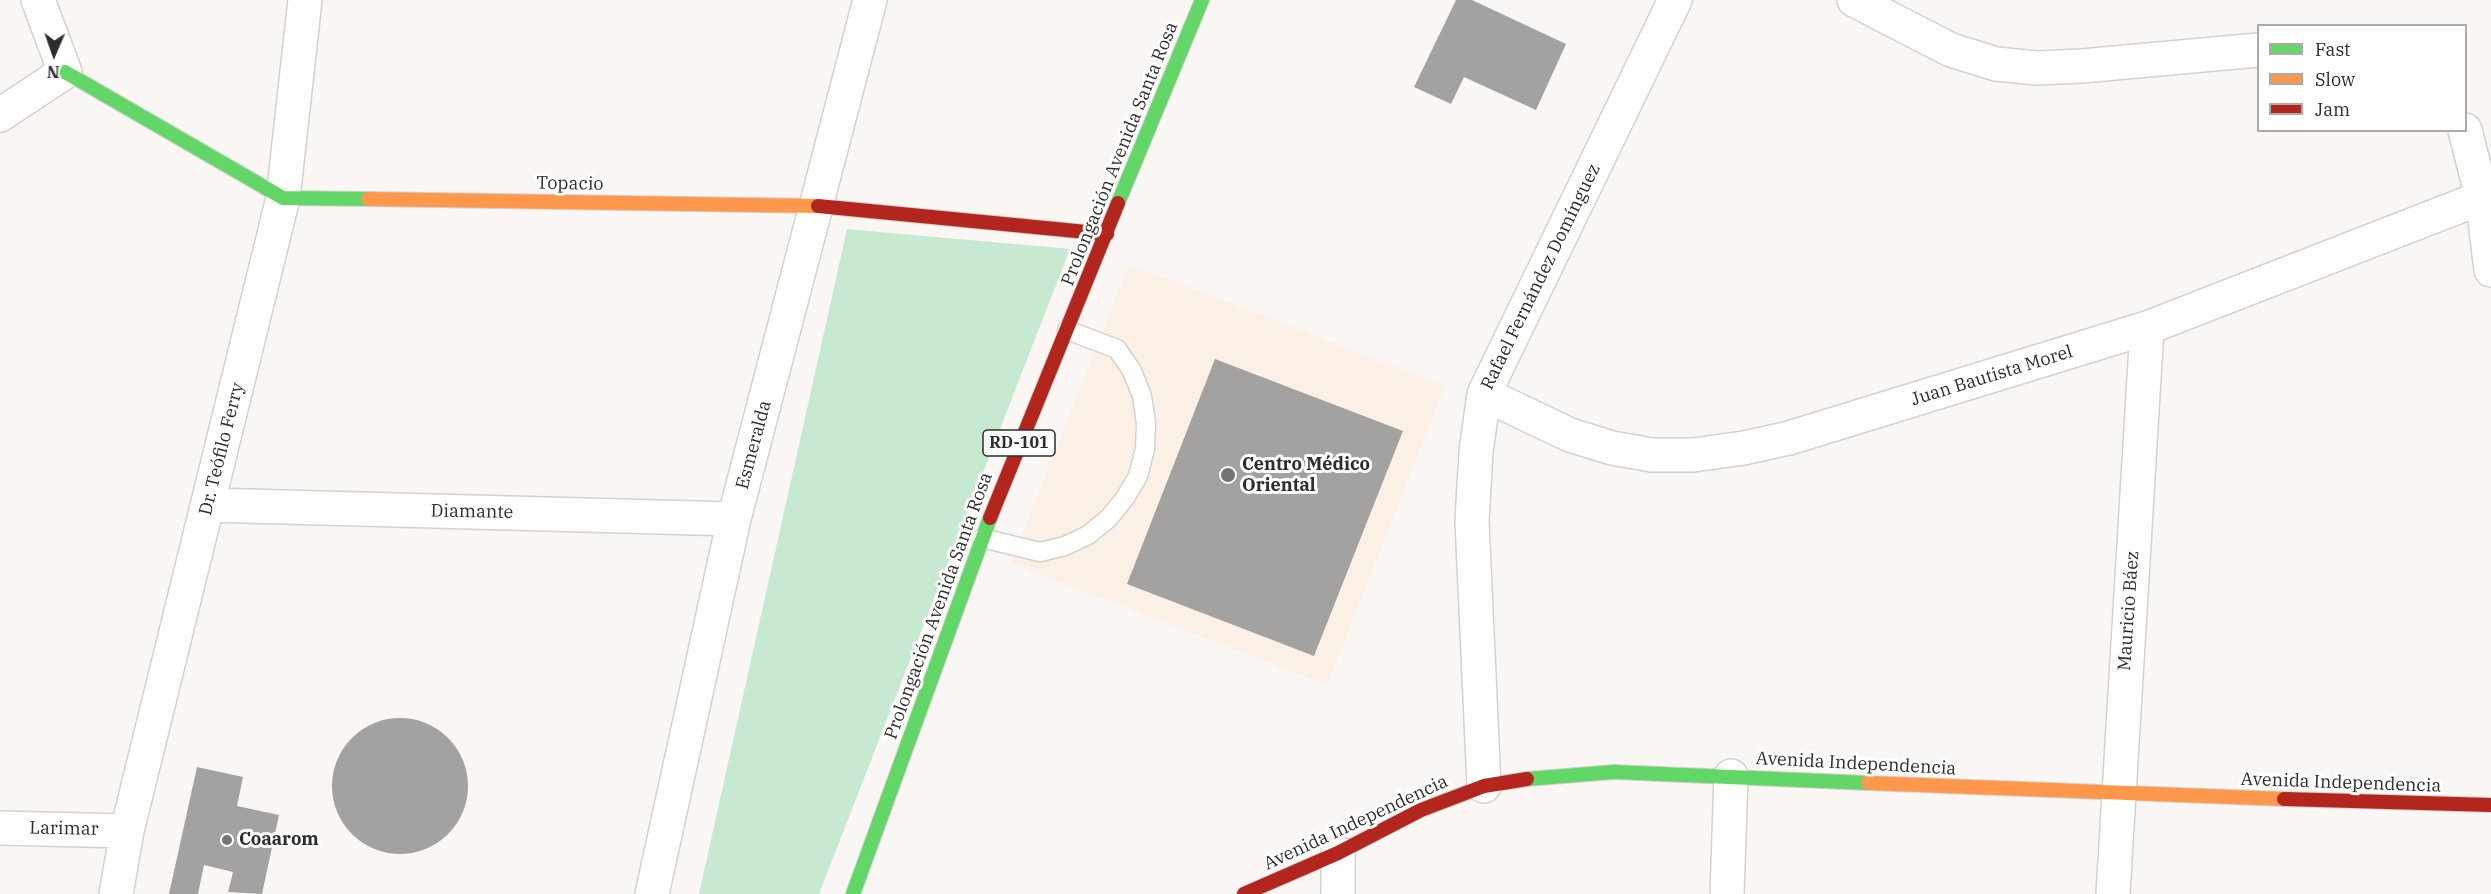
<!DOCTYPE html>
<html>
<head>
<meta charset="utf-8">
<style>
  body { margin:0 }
  #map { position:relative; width:2491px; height:894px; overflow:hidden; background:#f9f6f3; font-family:"IBM Plex Serif",serif }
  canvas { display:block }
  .legend { position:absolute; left:2257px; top:24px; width:210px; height:108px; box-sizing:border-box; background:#fff; border:2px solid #ababaa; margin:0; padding:8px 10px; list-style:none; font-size:18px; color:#2e2d2a }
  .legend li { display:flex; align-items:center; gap:12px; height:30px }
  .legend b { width:30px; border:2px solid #ababaa }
  .north { position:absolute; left:24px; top:24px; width:60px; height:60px; -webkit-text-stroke:4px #fff; paint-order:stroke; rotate:182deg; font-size:16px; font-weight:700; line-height:24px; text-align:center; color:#2e2d2a }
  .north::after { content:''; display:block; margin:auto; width:21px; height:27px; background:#2e2d2a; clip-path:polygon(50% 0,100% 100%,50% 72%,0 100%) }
</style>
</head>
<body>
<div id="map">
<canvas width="2491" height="894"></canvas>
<ul class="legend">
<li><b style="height:8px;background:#63d668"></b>Fast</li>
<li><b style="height:8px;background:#ff974d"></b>Slow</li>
<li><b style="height:8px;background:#b3261e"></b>Jam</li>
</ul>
<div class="north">N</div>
</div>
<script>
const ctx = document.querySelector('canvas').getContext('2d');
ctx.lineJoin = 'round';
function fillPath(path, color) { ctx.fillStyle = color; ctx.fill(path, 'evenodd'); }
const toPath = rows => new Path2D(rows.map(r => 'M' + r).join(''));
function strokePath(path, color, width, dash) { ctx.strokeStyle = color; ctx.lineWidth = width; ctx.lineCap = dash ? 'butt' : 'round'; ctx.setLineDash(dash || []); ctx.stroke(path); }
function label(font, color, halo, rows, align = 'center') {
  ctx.font = font + ' "IBM Plex Serif",serif'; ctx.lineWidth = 6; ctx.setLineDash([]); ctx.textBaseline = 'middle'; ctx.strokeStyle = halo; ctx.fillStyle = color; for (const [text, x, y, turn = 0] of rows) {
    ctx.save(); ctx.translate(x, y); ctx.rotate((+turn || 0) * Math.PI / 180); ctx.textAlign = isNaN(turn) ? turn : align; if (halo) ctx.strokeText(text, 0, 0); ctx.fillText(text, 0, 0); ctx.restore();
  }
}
fillPath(toPath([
  [1129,264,1445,386,1327,685,1011,563]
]), '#fbf0e5');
fillPath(toPath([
  [847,229,1070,249,819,894,699,894]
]), '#c7e9d2');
fillPath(toPath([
  [1456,0,1472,0,1566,44,1536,110,1464,77,1451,104,1414,87],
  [1215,359,1403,431,1314,656,1127,584],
  '332 786a68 68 0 1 1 136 0a68 68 0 1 1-136 0Z',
  [197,767,243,777,237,806,279,815,262,894,228,892,233,872,204,865,198,894,169,894]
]), '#a4a2a1');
const lane = toPath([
  [982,538,1040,552,1065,546,1088,535,1109,518,1125,498,1138,476,1145,449,1146,423,1142,396,1132,371,1117,349,1067,330]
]);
const street = toPath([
  [1854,0,1951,50,1996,64,2037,68,2082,66,2258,50],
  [0,115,65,72,38,0],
  [2465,130,2482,197,2491,270],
  [1484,394,1570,435,1612,448,1652,455,1693,455,1744,448,1789,438,2147,328,2491,194],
  [209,505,734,519],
  [1484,786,1472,521,1476,452,1484,394,1675,0],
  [0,828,127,831],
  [116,894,127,831,283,198,305,0],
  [652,894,734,519,870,0],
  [1338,894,1338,853],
  [1727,894,1731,776],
  [2113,894,2147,328]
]);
const fast = toPath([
  [65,72,283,198,368,199],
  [1118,203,1202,0],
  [1527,779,1614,772,1868,783],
  [853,894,990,518]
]);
const slow = toPath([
  [368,199,818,206],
  [1868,783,2284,799]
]);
const jam = toPath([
  [818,206,1107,234],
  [990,518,1118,203],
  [2284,799,2491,805],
  [1244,894,1338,853,1421,810,1484,786,1527,779]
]);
strokePath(lane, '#d4d2d0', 21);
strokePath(street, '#d4d2d0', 36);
strokePath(fast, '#d4d2d0', 16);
strokePath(slow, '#d4d2d0', 16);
strokePath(jam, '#d4d2d0', 16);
strokePath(lane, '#fefefd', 18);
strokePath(street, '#fefefd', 33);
strokePath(fast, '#63d668', 14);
strokePath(slow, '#ff974d', 14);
strokePath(jam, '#b3261e', 14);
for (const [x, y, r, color] of [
  [1228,475,8,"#757370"],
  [227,840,6,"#757370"]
]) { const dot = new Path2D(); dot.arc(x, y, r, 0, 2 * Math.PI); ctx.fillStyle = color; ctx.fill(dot); strokePath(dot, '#fff', 2); }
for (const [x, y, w] of [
  [1019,443,72]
]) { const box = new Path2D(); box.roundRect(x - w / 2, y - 13, w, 26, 4.5); ctx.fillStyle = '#fff'; ctx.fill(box); strokePath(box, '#2e2d2a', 1.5); }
label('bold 16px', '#2e2d2a', null, [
  ["RD-101",1019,443]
]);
label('18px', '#2e2d2a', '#fff', [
  ["Prolongación Avenida Santa Rosa",1120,154,-68],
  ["Topacio",570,184,1],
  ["Rafael Fernández Domínguez",1541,277,-64],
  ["Juan Bautista Morel",1992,376,-17],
  ["Esmeralda",754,445,-75],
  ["Dr. Teófilo Ferry",222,449,-76],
  ["Diamante",472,512,1],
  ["Prolongación Avenida Santa Rosa",939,606,-70],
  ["Mauricio Báez",2129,611,-86],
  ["Avenida Independencia",1856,764,3],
  ["Avenida Independencia",2341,783,2],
  ["Avenida Independencia",1356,823,-25],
  ["Larimar",64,829,1]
]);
label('bold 18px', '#2e2d2a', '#fff', [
  ["Centro Médico",1242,465],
  ["Oriental",1242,486],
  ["Coaarom",239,840]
], 'left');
</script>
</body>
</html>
